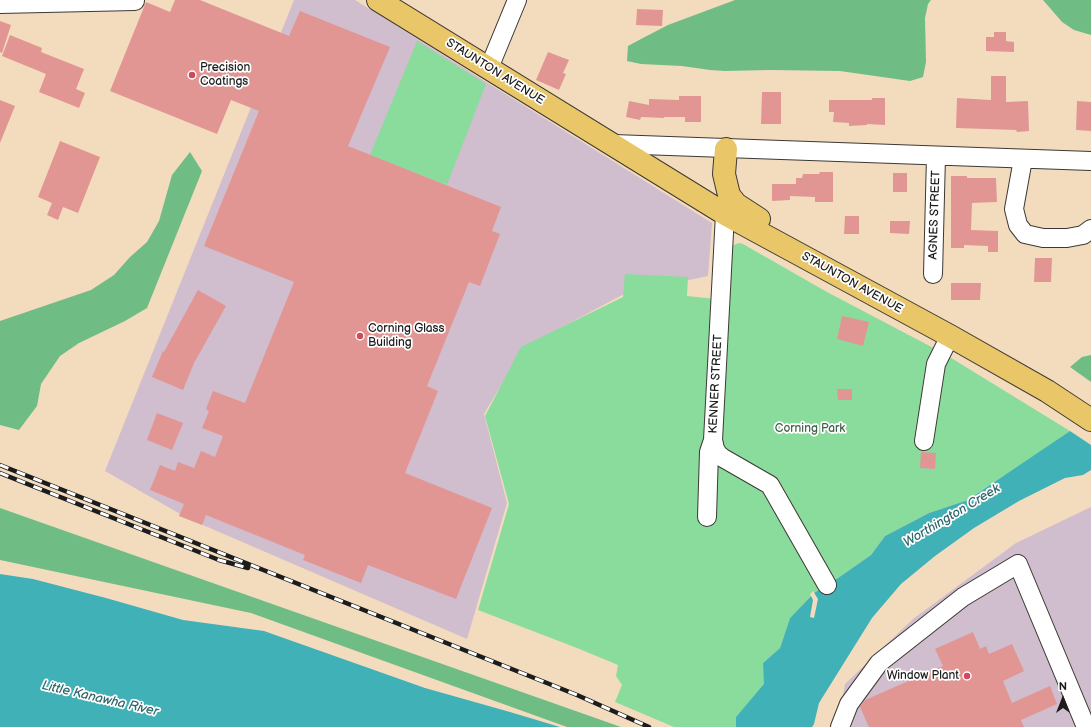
<!DOCTYPE html>
<html>
<head>
<meta charset="utf-8">
<style>
  body { margin:0 }
  #map { position:relative; width:1091px; height:727px; overflow:hidden; background:#f3dcbe; font-family:"Balsamiq Sans",sans-serif }
  canvas { display:block }
  .north { position:absolute; left:1043px; top:679px; width:40px; height:40px; -webkit-text-stroke:3px #fff; paint-order:stroke; rotate:0deg; font-size:11px; font-weight:700; line-height:16px; text-align:center; color:#1c1c1c }
  .north::after { content:''; display:block; margin:auto; width:14px; height:18px; background:#1c1c1c; clip-path:polygon(50% 0,100% 100%,50% 72%,0 100%) }
</style>
</head>
<body>
<div id="map">
<canvas width="1091" height="727"></canvas>
<div class="north">N</div>
</div>
<script>
const ctx = document.querySelector('canvas').getContext('2d');
ctx.lineJoin = 'round';
function fillPath(path, color) { ctx.fillStyle = color; ctx.fill(path, 'evenodd'); }
const toPath = rows => new Path2D(rows.map(r => 'M' + r).join(''));
function strokePath(path, color, width, dash) { ctx.strokeStyle = color; ctx.lineWidth = width; ctx.lineCap = dash ? 'butt' : 'round'; ctx.setLineDash(dash || []); ctx.stroke(path); }
function label(font, color, halo, rows, align = 'center') {
  ctx.font = font + ' "Balsamiq Sans",sans-serif'; ctx.lineWidth = 3.5; ctx.setLineDash([]); ctx.textBaseline = 'middle'; ctx.strokeStyle = halo; ctx.fillStyle = color; for (const [text, x, y, turn = 0] of rows) {
    ctx.save(); ctx.translate(x, y); ctx.rotate((+turn || 0) * Math.PI / 180); ctx.textAlign = isNaN(turn) ? turn : align; if (halo) ctx.strokeText(text, 0, 0); ctx.fillText(text, 0, 0); ctx.restore();
  }
}
fillPath(toPath([
  [294,0,355,0,712,223,708,276,624,294,523,348,484,414,507,503,467,639,189,519,105,471],
  [1091,507,1091,727,837,727,845,684,913,619,1016,543]
]), '#d0bdce');
fillPath(toPath([
  [417,41,486,84,447,185,370,155],
  [739,243,743,244,827,292,943,353,1070,431,1017,468,968,500,929,513,885,536,871,555,838,578,814,593,790,618,780,648,763,663,765,684,736,717,736,727,674,727,615,702,622,685,616,676,618,665,577,648,478,610,509,504,485,416,521,347,623,297,625,274,688,277,687,296,725,300,731,246]
]), '#8adc9c');
fillPath(toPath([
  [735,0,931,0,928,4,925,18,926,62,923,77,910,81,840,71,770,70,725,71,710,70,682,66,641,64,627,61,628,46,641,39,668,25],
  [1043,0,1091,0,1091,35,1074,30,1062,22],
  [190,152,202,171,147,308,125,321,79,343,60,356,41,384,37,406,19,430,0,425,0,321,91,290,114,275,130,257,147,242,159,221,172,175],
  [1091,355,1091,382,1070,367,1082,357],
  [0,508,621,727,567,727,251,613,0,560]
]), '#6fbc84');
fillPath(toPath([
  [1070,431,1091,445,1091,470,1083,475,1065,478,1019,501,974,528,935,556,901,584,872,618,819,703,814,724,812,727,736,727,736,717,764,684,763,663,780,648,790,618,814,593,838,578,871,555,885,536,929,513,968,500],
  [0,574,33,579,106,598,183,620,264,631,425,688,510,712,560,727,0,727]
]), '#40b1b7');
fillPath(toPath([
  [813,591,818,599,814,618,810,617,813,600,810,594]
]), '#f3dcbe');
fillPath(toPath([
  [175,0,200,0,289,36,300,11,390,47,348,146,501,207,492,231,500,234,480,286,469,282,427,386,438,391,405,473,492,508,456,599,368,565,361,583,303,560,305,555,206,515,202,525,179,516,184,504,150,490,160,465,175,471,178,462,194,468,201,451,215,457,223,436,202,428,209,411,206,409,213,391,245,403,294,282,204,246,259,111,231,100,217,134,110,91,146,2,170,12],
  [637,9,663,10,662,26,636,25],
  [0,21,11,25,2,53,0,52],
  [994,32,1006,32,1006,41,1014,42,1014,52,986,51,986,37,994,37],
  [10,35,42,48,41,52,84,69,76,89,85,93,79,108,39,92,46,74,2,56],
  [548,52,569,60,563,73,566,74,559,90,536,80],
  [991,76,1006,76,1006,102,1028,101,1029,131,1017,132,1016,130,956,128,957,98,991,100],
  [762,92,781,92,781,124,761,124],
  [679,96,701,96,701,122,685,122,685,117,664,117,664,118,641,117,640,120,626,117,629,101,649,105,649,99,679,100],
  [872,98,885,98,885,125,867,124,867,125,849,126,849,123,833,122,834,112,829,112,829,100,872,100],
  [0,100,15,106,0,143],
  [1077,101,1091,102,1091,131,1076,130],
  [60,141,100,157,78,213,63,207,58,220,47,215,52,203,38,197],
  [820,172,833,172,833,202,815,202,815,197,790,196,790,200,772,201,772,184,796,184,796,178,802,178,803,174,819,174],
  [893,173,907,173,907,192,893,192],
  [951,176,967,176,967,178,996,178,997,202,972,203,971,230,998,231,998,252,988,252,988,246,964,245,964,248,951,248],
  [845,216,859,216,859,234,844,234],
  [890,221,910,221,909,234,890,233],
  [1035,258,1052,258,1051,282,1034,282],
  [951,283,981,283,980,300,951,300],
  [198,290,226,306,194,363,183,390,152,377,163,351,164,352],
  [842,316,869,322,863,346,837,339],
  [837,389,852,389,852,400,838,400],
  [157,413,183,423,172,450,147,440],
  [921,452,936,453,935,469,920,468],
  [973,632,980,649,986,646,989,654,1012,644,1024,671,1003,681,1012,703,1050,686,1057,704,1021,720,1024,727,869,727,860,707,865,700,943,666,935,649]
]), '#e19694');
const minor = toPath([
  [0,4,135,1,135,0],
  [489,68,517,0],
  [613,144,1091,161],
  [1023,159,1014,209,1018,225,1025,234,1043,238,1067,238,1083,235,1091,229],
  [725,214,713,440,715,449,718,454,723,458,770,485,827,585],
  [933,274,936,156],
  [924,441,936,364,950,336],
  [707,517,709,452,713,440],
  [840,727,849,704,879,663,963,597,1018,564,1086,727]
]);
const major = toPath([
  [378,0,725,214,950,336,1047,391,1091,420],
  [726,149,724,174,729,195,736,204,759,219]
]);
strokePath(minor, '#3c3934', 20);
strokePath(major, '#3c3934', 24);
strokePath(minor, '#fff', 18);
strokePath(major, '#e9c769', 22);
const rail = toPath([
  [0,465,577,695,649,727],
  [0,473,219,560,248,568]
]);
strokePath(rail, '#1c1c1c', 4.5);
strokePath(rail, '#fff', 3, [9]);
for (const [x, y, r, color] of [
  [192,75,4,"#d1495b"],
  [360,336,4,"#d1495b"],
  [967,676,4,"#d1495b"]
]) { const dot = new Path2D(); dot.arc(x, y, r, 0, 2 * Math.PI); ctx.fillStyle = color; ctx.fill(dot); strokePath(dot, '#fff', 1.5); }
label('12px', '#1c1c1c', '#fff', [
  ["Precision",200,68],
  ["Coatings",200,82],
  ["Corning Glass",368,329],
  ["Building",368,343],
  ["Window Plant",959,676,"right"]
], 'left');
label('12px', '#1c1c1c', '#fff', [
  ["STAUNTON AVENUE",495,72,32],
  ["AGNES STREET",935,215,-88],
  ["STAUNTON AVENUE",852,283,29],
  ["KENNER STREET",716,384,-87]
]);
label('12px', '#425f49', '#fff', [
  ["Corning Park",810,429]
]);
label('italic 13px', '#2e666a', '#fff', [
  ["Worthington Creek",952,516,-31],
  ["Little Kanawha River",100,699,13]
]);
</script>
</body>
</html>
